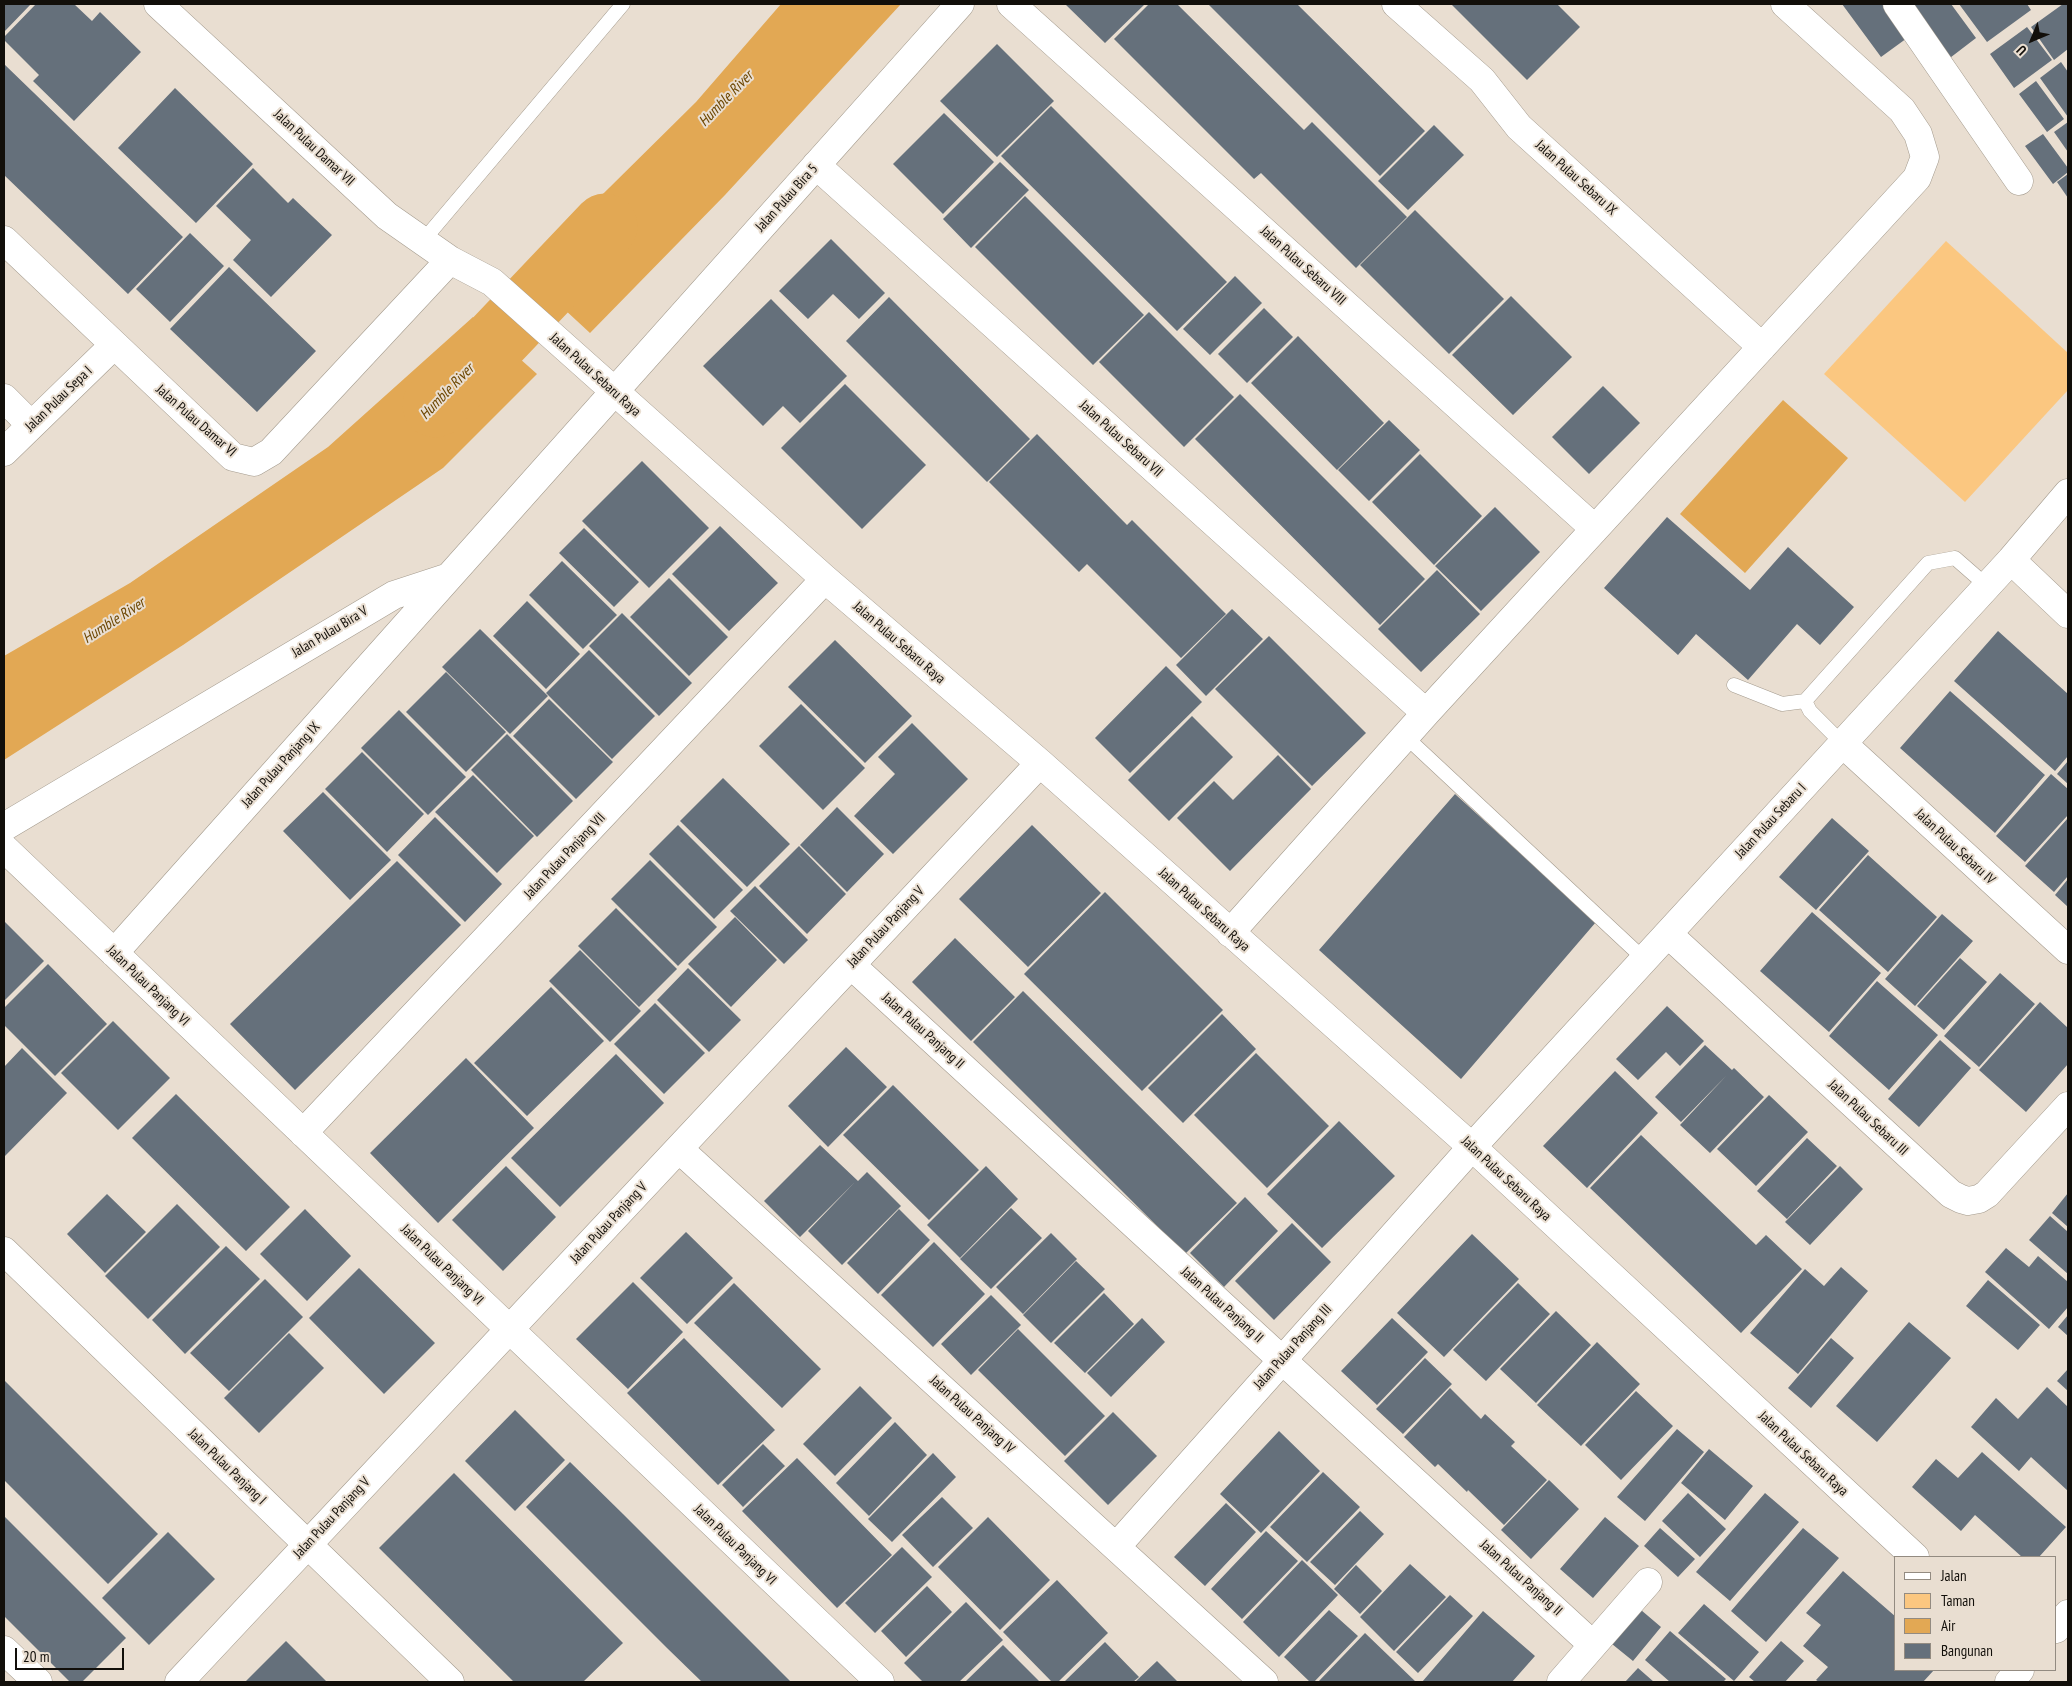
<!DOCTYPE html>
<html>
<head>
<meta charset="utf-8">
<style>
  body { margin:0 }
  #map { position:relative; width:2072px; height:1686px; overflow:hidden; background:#e9ded1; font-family:"PT Sans Narrow",sans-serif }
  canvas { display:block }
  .frame { position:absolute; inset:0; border:5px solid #120f0a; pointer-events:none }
  .legend { position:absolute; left:1894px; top:1556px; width:162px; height:115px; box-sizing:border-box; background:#e9ded1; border:1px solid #938b81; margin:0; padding:6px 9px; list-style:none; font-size:15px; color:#120f0a }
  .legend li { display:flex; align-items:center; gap:10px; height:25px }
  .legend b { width:25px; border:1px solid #938b81 }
  .north { position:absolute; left:2007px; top:15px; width:50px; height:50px; -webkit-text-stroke:4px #e9ded1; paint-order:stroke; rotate:225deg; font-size:14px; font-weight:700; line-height:20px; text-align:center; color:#120f0a }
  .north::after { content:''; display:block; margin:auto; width:18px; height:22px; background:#120f0a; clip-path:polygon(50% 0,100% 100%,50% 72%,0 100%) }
  .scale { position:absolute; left:15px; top:1648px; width:109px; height:22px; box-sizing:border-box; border:2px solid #120f0a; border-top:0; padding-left:6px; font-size:15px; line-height:18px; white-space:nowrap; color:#120f0a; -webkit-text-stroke:4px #e9ded1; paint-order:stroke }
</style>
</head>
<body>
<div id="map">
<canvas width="2072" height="1686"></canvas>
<div class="frame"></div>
<ul class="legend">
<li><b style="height:6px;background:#fff"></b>Jalan</li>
<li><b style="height:14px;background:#fbc780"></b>Taman</li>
<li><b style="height:14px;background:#e2a854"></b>Air</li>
<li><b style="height:14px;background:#65707b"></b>Bangunan</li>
</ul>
<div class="north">U</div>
<div class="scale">20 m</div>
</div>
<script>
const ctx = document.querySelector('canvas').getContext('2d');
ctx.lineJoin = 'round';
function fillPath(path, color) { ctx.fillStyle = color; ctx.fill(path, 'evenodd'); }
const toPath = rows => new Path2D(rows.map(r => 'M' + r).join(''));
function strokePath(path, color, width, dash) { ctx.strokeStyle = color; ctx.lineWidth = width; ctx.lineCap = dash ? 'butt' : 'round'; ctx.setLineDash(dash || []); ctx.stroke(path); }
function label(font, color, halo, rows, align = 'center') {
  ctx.font = font + ' "PT Sans Narrow",sans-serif'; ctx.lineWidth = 4; ctx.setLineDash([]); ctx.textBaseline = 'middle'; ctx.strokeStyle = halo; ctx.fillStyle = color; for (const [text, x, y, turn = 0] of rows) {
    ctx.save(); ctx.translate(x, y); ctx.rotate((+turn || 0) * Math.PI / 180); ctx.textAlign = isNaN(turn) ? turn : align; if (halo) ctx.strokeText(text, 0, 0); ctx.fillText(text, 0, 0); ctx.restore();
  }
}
fillPath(toPath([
  [1946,241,2068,353,2068,390,1965,502,1824,374]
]), '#fbc780');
fillPath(toPath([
  [781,4,901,4,725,195,590,333,524,272,696,102],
  [473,317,537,374,443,468,183,645,4,760,4,656,130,583,328,447],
  [1783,400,1848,458,1745,573,1680,514]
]), '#e2a854');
strokePath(toPath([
  [435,405,605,226]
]), '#e2a854', 65);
fillPath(toPath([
  [4,4,31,4,4,32],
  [36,4,74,4,92,21,100,12,141,52,74,121,33,81,39,75,4,40,4,37],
  [1065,4,1145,4,1105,43],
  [1149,4,1177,4,1304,130,1312,122,1407,217,1356,268,1261,173,1254,179,1114,39],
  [1208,4,1297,4,1425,131,1380,176],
  [1451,4,1557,4,1580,27,1527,80],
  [1842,4,1893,4,1914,33,1881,57],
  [1898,4,1951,4,1976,38,1942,64],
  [1959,4,2027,4,2031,10,1987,42],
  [2063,4,2068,4,2068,49,2054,60,2031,27],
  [2027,27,2052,60,2014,88,1990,54],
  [997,44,1054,101,997,157,940,101],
  [2061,62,2068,72,2068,117,2040,78],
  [4,64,183,237,128,294,4,175],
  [2036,81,2064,119,2047,132,2019,94],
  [175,88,253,164,196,223,118,148],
  [1051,106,1227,282,1177,331,1001,156],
  [944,113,994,162,943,214,893,164],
  [2068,122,2068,152,2054,132],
  [1434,125,1464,155,1408,210,1378,181],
  [2043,134,2068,168,2068,172,2053,184,2025,146],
  [1000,162,1029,190,971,248,943,219],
  [253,168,288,203,293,198,332,235,271,297,233,260,251,240,216,206],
  [2068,174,2068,198,2057,182],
  [1025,196,1144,315,1093,365,975,247],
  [1415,210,1504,299,1449,354,1360,265],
  [190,233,224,266,170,322,136,289],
  [831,239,885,293,859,319,833,294,808,319,779,291],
  [229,267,316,351,257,412,170,329],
  [1235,276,1262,303,1210,355,1183,329],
  [1511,296,1572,357,1513,415,1452,355],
  [889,297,1030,439,987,482,846,341],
  [771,299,847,376,800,423,783,406,763,426,703,366],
  [1264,308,1293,337,1247,383,1218,354],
  [1149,312,1234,397,1184,447,1099,362],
  [1298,336,1384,423,1337,470,1251,383],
  [845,384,926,465,862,529,781,448],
  [1603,386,1640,423,1589,474,1552,437],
  [1240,394,1425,579,1380,625,1195,439],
  [1389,420,1420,450,1369,501,1338,470],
  [1037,434,1127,525,1132,520,1226,614,1181,658,1087,564,1079,572,989,482],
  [1420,454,1482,516,1434,565,1372,502],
  [642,461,709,528,649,588,582,521],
  [1495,507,1540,552,1481,611,1435,566],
  [1667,517,1750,590,1788,547,1854,607,1820,645,1797,624,1748,680,1696,634,1678,655,1604,588],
  [720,526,778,583,729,631,672,574],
  [584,528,639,582,614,607,559,553],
  [562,561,617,615,583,649,529,595],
  [1437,570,1480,614,1421,672,1378,629],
  [669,578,728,637,689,676,630,617],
  [527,601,580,654,546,689,493,636],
  [1232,609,1263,639,1206,696,1176,665],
  [622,613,692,683,659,716,589,646],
  [480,629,548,696,510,734,442,667],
  [1998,631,2068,694,2068,756,2055,771,1954,681],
  [1269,636,1366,733,1312,786,1215,689],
  [835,640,912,716,865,763,788,687],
  [589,650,655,716,612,759,546,693],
  [1166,666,1202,702,1130,773,1095,738],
  [446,672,506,732,466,772,406,712],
  [1950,691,2045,775,1995,833,1900,748],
  [549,699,613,762,576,799,513,736],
  [801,704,865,768,823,810,759,746],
  [399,710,466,777,428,815,361,748],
  [1192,716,1233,757,1169,821,1128,780],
  [912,723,968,779,893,854,854,816,895,774,878,757],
  [507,734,573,801,537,837,471,770],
  [362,752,424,814,387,852,325,789],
  [1278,755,1311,789,1230,871,1177,818,1214,781,1233,800],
  [2068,761,2068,784,2057,774],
  [2051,774,2068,789,2068,815,2025,862,1996,836],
  [473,775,534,836,497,873,435,812],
  [723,778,790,844,747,887,680,821],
  [323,792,391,860,350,900,283,831],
  [1455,794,1596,922,1461,1079,1319,950],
  [837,807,884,854,847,892,800,845],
  [435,817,502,884,465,922,398,855],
  [1832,818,1869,851,1816,910,1779,877],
  [2068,818,2068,876,2054,892,2025,866],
  [678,825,743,890,714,919,649,854],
  [1032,825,1101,893,1028,967,959,899],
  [799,846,846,894,807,934,759,886],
  [1868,855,1937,917,1888,972,1819,910],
  [650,860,717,927,678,966,611,899],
  [397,861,461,925,295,1090,230,1024],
  [2068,879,2068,907,2055,895],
  [755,886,808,940,784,964,730,911],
  [1105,892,1223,1010,1142,1091,1024,974],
  [616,908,677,969,639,1007,578,946],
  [1812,912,1881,973,1829,1032,1760,971],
  [1942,914,1973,941,1915,1006,1885,979],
  [735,917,777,960,731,1007,688,964],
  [4,921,44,961,4,1001],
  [955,938,1015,997,971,1041,912,982],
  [580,950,641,1011,610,1042,549,981],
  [1960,958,1987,982,1944,1030,1917,1006],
  [48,964,107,1024,55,1076,4,1025,4,1008],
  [688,968,741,1020,709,1052,657,1000],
  [2000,973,2035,1004,1979,1067,1944,1036],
  [1877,981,1938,1035,1889,1090,1829,1036],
  [551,987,604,1041,527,1116,474,1063],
  [1023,991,1237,1203,1185,1254,973,1042],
  [2040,1002,2068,1028,2068,1064,2026,1112,1979,1070],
  [655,1003,705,1053,664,1094,614,1044],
  [1667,1006,1704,1041,1680,1066,1666,1052,1638,1080,1616,1059],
  [1222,1014,1256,1049,1183,1123,1148,1088],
  [113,1021,170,1078,118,1130,61,1073],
  [1940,1040,1971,1068,1919,1127,1888,1099],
  [1705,1045,1732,1070,1734,1068,1764,1097,1710,1153,1680,1125,1727,1075,1681,1122,1655,1097],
  [846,1047,887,1087,828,1147,788,1106],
  [22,1048,67,1093,4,1157,4,1067],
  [1256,1053,1329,1126,1267,1188,1194,1115],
  [616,1054,664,1103,560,1207,511,1158],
  [466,1058,534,1128,438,1223,370,1153],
  [1615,1071,1658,1113,1587,1188,1543,1146],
  [893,1085,979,1170,929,1220,843,1135],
  [176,1094,290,1207,246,1251,132,1138],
  [1769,1095,1808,1132,1756,1186,1717,1149],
  [1339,1121,1395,1176,1322,1248,1267,1194],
  [1641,1135,1756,1245,1766,1235,1802,1269,1741,1333,1590,1188],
  [1807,1138,1837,1166,1787,1219,1757,1191],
  [820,1145,858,1181,867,1172,901,1206,842,1265,808,1231,855,1182,800,1237,764,1201],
  [506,1166,556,1217,503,1271,452,1220],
  [986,1166,1018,1199,960,1258,927,1225],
  [1840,1166,1863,1189,1810,1245,1785,1222],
  [2068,1193,2068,1227,2052,1213],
  [107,1194,146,1232,105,1273,67,1234],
  [1245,1197,1278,1231,1224,1287,1190,1253],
  [177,1204,220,1247,148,1319,105,1276],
  [1011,1208,1042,1238,991,1289,960,1259],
  [305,1209,351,1256,307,1301,260,1254],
  [899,1209,930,1240,878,1294,847,1263],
  [2050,1216,2068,1232,2068,1274,2029,1240],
  [1292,1223,1331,1262,1274,1320,1235,1281],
  [686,1232,733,1278,687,1324,640,1278],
  [1051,1233,1077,1259,1023,1314,996,1287],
  [1472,1234,1519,1279,1444,1357,1397,1313],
  [934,1242,985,1294,933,1347,881,1295],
  [226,1246,260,1279,185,1354,152,1320],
  [2006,1248,2029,1267,2038,1256,2068,1282,2068,1307,2049,1329,1985,1272],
  [1076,1261,1105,1289,1051,1343,1023,1315],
  [1841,1267,1868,1291,1798,1374,1750,1333,1805,1269,1824,1286],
  [359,1268,435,1343,384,1394,309,1318],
  [265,1279,303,1317,229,1391,190,1353],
  [1988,1280,2040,1325,2018,1350,1966,1306],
  [633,1282,683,1332,628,1389,576,1339],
  [734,1283,821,1369,782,1408,694,1323],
  [1518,1283,1550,1314,1486,1381,1453,1350],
  [1104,1293,1134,1324,1085,1373,1054,1343],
  [991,1295,1021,1325,971,1375,941,1344],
  [1556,1311,1591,1345,1536,1403,1500,1369],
  [2068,1315,2068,1336,2058,1327],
  [1142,1318,1165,1342,1111,1397,1087,1373],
  [1392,1318,1428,1352,1377,1405,1341,1371],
  [1909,1322,1951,1358,1877,1442,1836,1406],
  [1018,1329,1105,1416,1065,1456,978,1370],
  [289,1333,324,1368,259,1433,224,1398],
  [684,1338,775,1430,718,1485,627,1393],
  [1831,1338,1854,1358,1811,1408,1788,1388],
  [1597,1342,1640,1384,1581,1446,1537,1405],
  [1425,1358,1452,1384,1403,1434,1376,1409],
  [2068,1369,2068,1391,2057,1381],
  [4,1380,158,1534,108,1584,4,1480],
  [860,1386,892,1418,835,1476,803,1444],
  [2047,1387,2068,1407,2068,1491,2031,1457,2019,1471,1971,1427,1996,1398,2018,1419],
  [1450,1388,1481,1419,1485,1414,1515,1442,1511,1446,1547,1480,1504,1525,1468,1490,1467,1492,1438,1464,1435,1467,1404,1437],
  [1636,1391,1673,1426,1621,1480,1585,1445],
  [515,1410,565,1460,515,1511,465,1461],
  [1113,1412,1157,1456,1108,1505,1064,1461],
  [895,1422,927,1455,869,1516,836,1483],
  [1677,1429,1704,1452,1645,1521,1617,1497],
  [1279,1431,1320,1471,1261,1533,1220,1494],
  [763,1444,785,1466,743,1507,722,1485],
  [1709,1449,1753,1486,1725,1520,1681,1483],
  [1982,1452,2066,1527,2039,1557,2022,1557,1975,1515,1961,1531,1912,1487,1936,1459,1958,1478],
  [933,1453,956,1477,892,1542,868,1519],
  [797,1458,892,1555,837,1608,742,1511],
  [570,1462,623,1514,791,1682,702,1682,667,1648,526,1507],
  [1323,1472,1360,1507,1307,1562,1270,1527],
  [454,1473,623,1643,583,1682,514,1682,379,1548],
  [1549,1480,1579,1509,1531,1559,1501,1530],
  [1688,1493,1726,1529,1700,1557,1662,1521],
  [1765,1493,1799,1522,1730,1601,1696,1572],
  [942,1497,973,1528,933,1567,902,1535],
  [1226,1503,1256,1532,1205,1586,1174,1557],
  [1360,1511,1384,1534,1335,1585,1310,1562],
  [4,1516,126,1638,82,1682,70,1682,4,1616],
  [988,1517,1050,1580,1000,1630,938,1567],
  [1605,1517,1639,1546,1593,1598,1560,1569],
  [1660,1528,1695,1559,1678,1577,1644,1546],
  [1803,1528,1839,1558,1766,1642,1731,1611],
  [1266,1531,1298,1561,1242,1619,1211,1589],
  [168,1532,215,1579,149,1645,102,1598],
  [902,1547,932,1577,875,1633,845,1603],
  [1302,1560,1338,1595,1279,1657,1243,1622],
  [1410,1564,1446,1597,1394,1651,1360,1617],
  [1356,1565,1382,1591,1360,1614,1334,1589],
  [1843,1571,1896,1617,1896,1670,1934,1670,1923,1682,1819,1682,1816,1680,1828,1667,1803,1646,1821,1625,1806,1613],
  [1057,1580,1108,1633,1058,1682,1052,1682,1003,1632],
  [927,1586,952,1612,906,1657,881,1631],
  [1450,1595,1473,1616,1418,1673,1396,1652],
  [966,1602,1003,1640,959,1682,923,1682,904,1663],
  [1704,1604,1759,1652,1734,1681,1678,1633],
  [1329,1610,1358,1636,1314,1682,1310,1682,1284,1657],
  [1641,1610,1661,1627,1633,1661,1612,1644],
  [1483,1611,1535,1656,1512,1682,1422,1682],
  [1670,1631,1726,1679,1723,1682,1670,1682,1645,1660],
  [1365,1633,1416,1682,1318,1682],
  [286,1641,327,1682,245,1682],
  [1781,1641,1804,1661,1785,1682,1755,1682,1749,1677],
  [1105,1642,1139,1677,1133,1682,1064,1682],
  [1003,1645,1040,1682,965,1682],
  [1157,1661,1178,1682,1135,1682],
  [1638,1668,1654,1682,1625,1682]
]), '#65707b');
const lane = toPath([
  [422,242,623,4],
  [1734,685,1782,704,1805,701,1928,563,1955,558,1987,586],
  [1805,701,1810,711,1842,743],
  [1405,736,1644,959]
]);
const street = toPath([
  [158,4,387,216,450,260,492,282,825,579,1040,763,1472,1147,1915,1557],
  [1011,4,1595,529],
  [1396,4,1482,80,1519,127,1762,347],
  [1897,4,2019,181],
  [816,165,1426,713],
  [4,240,233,457,254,462,271,452,450,260],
  [4,398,31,425],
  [4,452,113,346],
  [2011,560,2068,614],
  [1842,743,2068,950],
  [4,827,394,595,449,577,960,4],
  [4,848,880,1682],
  [1230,933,1426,713,1917,178,1925,157,1918,134,1902,110,1785,4],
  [1668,934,1951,1194,1961,1199,1968,1201,1979,1199,1987,1194,2068,1106],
  [114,953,449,577],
  [851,965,1593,1645],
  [303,1133,825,579],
  [679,1149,1264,1682],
  [4,1251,450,1682],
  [1116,1547,1472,1147,2011,560,2068,493],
  [2056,1629,2068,1614],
  [4,1650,38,1682],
  [179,1682,1040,763],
  [1561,1682,1648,1582],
  [2009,1682,2020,1670]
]);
strokePath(lane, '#a49b8e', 15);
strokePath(street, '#a49b8e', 29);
strokePath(lane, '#fff', 14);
strokePath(street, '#fff', 28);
label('14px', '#120f0a', '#e9ded1', [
  ["Jalan Pulau Damar VII",314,148,43],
  ["Jalan Pulau Sebaru IX",1576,178,42],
  ["Jalan Pulau Bira 5",787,198,-48],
  ["Jalan Pulau Sebaru VIII",1303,266,42],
  ["Jalan Pulau Sebaru Raya",595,375,42],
  ["Jalan Pulau Sepa I",59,399,-44],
  ["Jalan Pulau Damar VI",196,421,41],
  ["Jalan Pulau Sebaru VII",1121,439,42],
  ["Jalan Pulau Bira V",330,632,-31],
  ["Jalan Pulau Sebaru Raya",899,643,41],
  ["Jalan Pulau Panjang IX",281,765,-48],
  ["Jalan Pulau Sebaru I",1771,821,-47],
  ["Jalan Pulau Sebaru IV",1955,847,43],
  ["Jalan Pulau Panjang VII",565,856,-47],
  ["Jalan Pulau Sebaru Raya",1204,910,42],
  ["Jalan Pulau Panjang V",886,927,-47],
  ["Jalan Pulau Panjang VI",148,986,44],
  ["Jalan Pulau Panjang II",923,1031,42],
  ["Jalan Pulau Sebaru III",1868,1118,43],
  ["Jalan Pulau Sebaru Raya",1506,1179,43],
  ["Jalan Pulau Panjang V",609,1223,-47],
  ["Jalan Pulau Panjang VI",442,1265,44],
  ["Jalan Pulau Panjang II",1222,1305,42],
  ["Jalan Pulau Panjang III",1293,1347,-48],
  ["Jalan Pulau Panjang IV",972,1415,42],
  ["Jalan Pulau Sebaru Raya",1803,1454,43],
  ["Jalan Pulau Panjang I",227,1467,44],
  ["Jalan Pulau Panjang V",332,1518,-47],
  ["Jalan Pulau Panjang VI",735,1545,44],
  ["Jalan Pulau Panjang II",1521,1578,42]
]);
label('italic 15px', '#6c4600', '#e9ded1', [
  ["Humble River",726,99,-46],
  ["Humble River",447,392,-46],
  ["Humble River",114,621,-33]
]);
</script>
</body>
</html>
